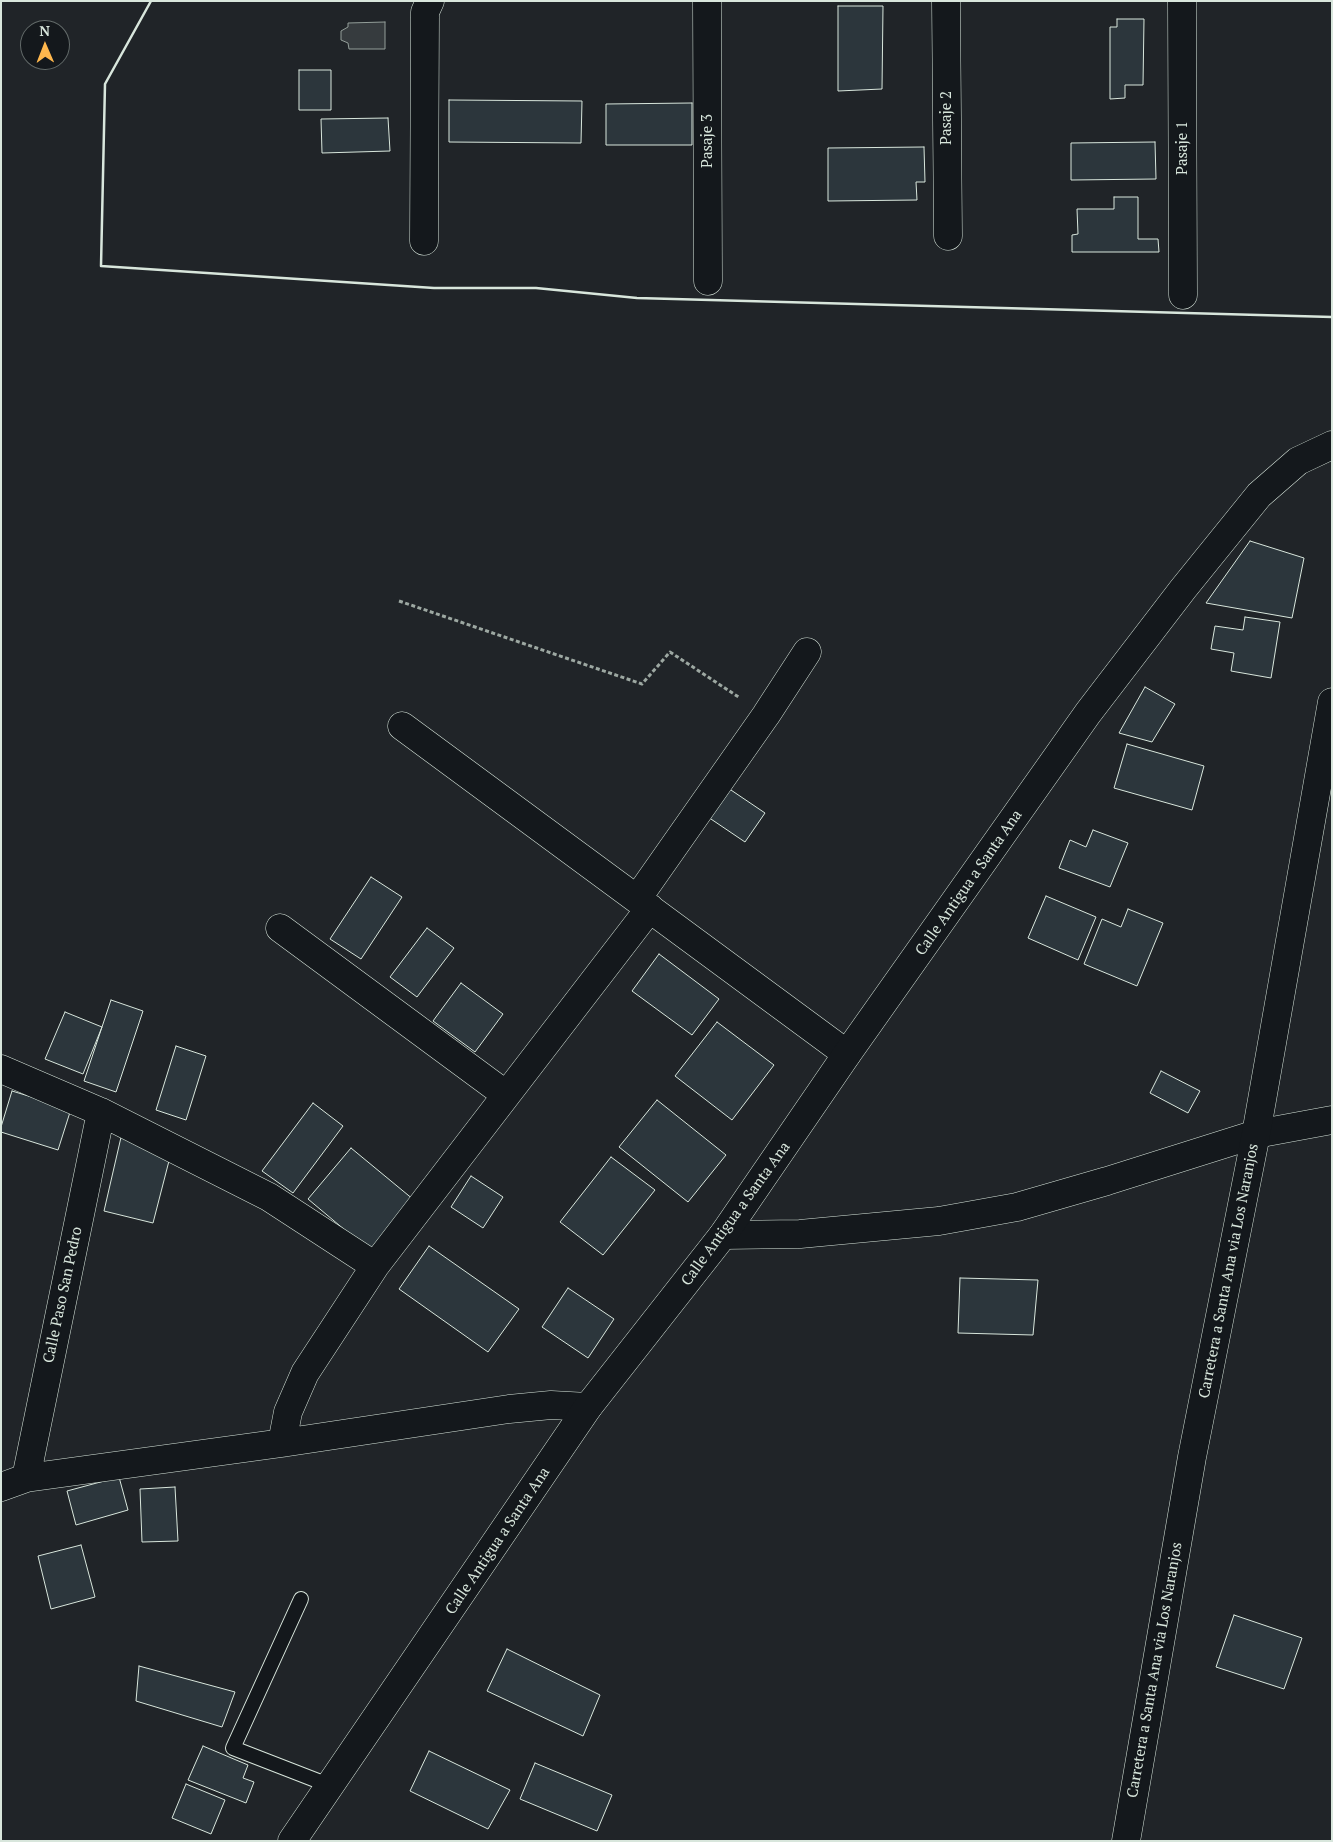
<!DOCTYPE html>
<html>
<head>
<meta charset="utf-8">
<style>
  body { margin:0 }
  #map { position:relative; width:1333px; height:1842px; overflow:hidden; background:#14181c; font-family:"PT Serif",serif }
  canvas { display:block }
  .frame { position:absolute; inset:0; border:2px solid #d8e6dc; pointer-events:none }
  .north { position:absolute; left:20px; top:20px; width:50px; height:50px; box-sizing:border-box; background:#14181c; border:1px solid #626a69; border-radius:50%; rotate:359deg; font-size:14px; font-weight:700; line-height:20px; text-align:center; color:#d8e6dc }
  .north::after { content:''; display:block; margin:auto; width:18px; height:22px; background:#ffb74d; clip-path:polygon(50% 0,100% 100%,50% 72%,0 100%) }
</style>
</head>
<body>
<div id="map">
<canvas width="1333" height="1842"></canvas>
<div class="frame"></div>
<div class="north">N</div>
</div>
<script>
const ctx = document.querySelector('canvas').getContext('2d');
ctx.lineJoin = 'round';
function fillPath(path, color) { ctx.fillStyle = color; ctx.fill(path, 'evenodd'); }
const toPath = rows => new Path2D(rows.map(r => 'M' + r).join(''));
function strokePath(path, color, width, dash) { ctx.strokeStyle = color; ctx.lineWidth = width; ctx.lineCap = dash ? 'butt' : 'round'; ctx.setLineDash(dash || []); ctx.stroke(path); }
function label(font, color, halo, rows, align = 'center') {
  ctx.font = font + ' "PT Serif",serif'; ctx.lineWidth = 4; ctx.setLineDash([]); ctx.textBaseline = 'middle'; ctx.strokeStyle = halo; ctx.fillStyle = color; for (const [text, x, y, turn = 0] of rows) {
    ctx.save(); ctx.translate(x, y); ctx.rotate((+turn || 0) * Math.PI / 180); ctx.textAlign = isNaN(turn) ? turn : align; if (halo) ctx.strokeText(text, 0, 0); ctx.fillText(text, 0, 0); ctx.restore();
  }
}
const green = toPath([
  [1,1,1332,1,1332,1841,1,1841,1,1],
  [30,30,60,30,60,60,30,60,30,30]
]);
fillPath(green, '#202428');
strokePath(green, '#939e99', 1);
const water = toPath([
  [385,22,385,49,349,49,348,43,341,40,341,31,348,27,348,23,385,22]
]);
fillPath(water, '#363b3e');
strokePath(water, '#939e99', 1);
const building = toPath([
  [838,6,883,6,882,89,838,91,838,6],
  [1117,19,1144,19,1143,85,1125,85,1125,98,1110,99,1110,27,1117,27,1117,19],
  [299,70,331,70,331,110,299,110,299,70],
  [449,100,582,101,581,143,449,142,449,100],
  [692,103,692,145,606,145,606,104,692,103],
  [388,118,390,151,322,153,321,119,388,118],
  [1155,142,1156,179,1071,180,1071,143,1155,142],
  [924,147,925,182,916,182,917,200,828,201,828,148,924,147],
  [1114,197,1138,197,1138,239,1158,239,1159,252,1072,252,1072,235,1078,234,1077,209,1114,209,1114,197],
  [1250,541,1304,558,1292,618,1206,603,1250,541],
  [1245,617,1280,622,1271,678,1231,671,1234,653,1211,649,1215,626,1243,630,1245,617],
  [1145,687,1175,704,1152,742,1119,733,1145,687],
  [1127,744,1204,766,1192,810,1114,788,1127,744],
  [725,786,765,813,745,842,705,815,725,786],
  [1093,830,1128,843,1110,887,1059,868,1070,840,1086,847,1093,830],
  [371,877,402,897,361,959,330,939,371,877],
  [1046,896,1096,917,1078,960,1028,938,1046,896],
  [1128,909,1163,923,1137,986,1084,964,1102,919,1121,927,1128,909],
  [427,928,454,948,417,997,390,977,427,928],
  [659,954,719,999,692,1035,632,991,659,954],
  [461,983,503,1014,475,1052,433,1021,461,983],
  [111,1000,143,1011,116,1092,84,1081,111,1000],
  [65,1012,102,1027,83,1074,45,1059,65,1012],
  [717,1022,774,1065,732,1120,675,1076,717,1022],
  [176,1046,206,1056,186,1120,156,1110,176,1046],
  [1161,1071,1200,1091,1188,1113,1150,1093,1161,1071],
  [12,1091,71,1109,58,1150,1,1132,1,1127,12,1091],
  [657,1100,726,1155,688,1202,619,1147,657,1100],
  [313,1103,343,1126,293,1193,262,1171,313,1103],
  [122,1133,170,1157,153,1223,104,1211,122,1133],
  [351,1148,414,1200,371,1252,308,1199,351,1148],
  [611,1157,655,1190,603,1255,560,1222,611,1157],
  [471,1176,503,1197,483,1228,451,1207,471,1176],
  [429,1246,519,1309,488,1352,399,1289,429,1246],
  [960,1278,1038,1280,1033,1335,958,1333,960,1278],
  [568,1288,614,1319,588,1358,542,1327,568,1288],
  [119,1477,128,1510,76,1525,67,1491,119,1477],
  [175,1487,178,1541,142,1542,140,1489,175,1487],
  [81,1545,95,1597,51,1609,38,1556,81,1545],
  [1234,1615,1302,1638,1284,1689,1216,1667,1234,1615],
  [507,1649,600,1695,583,1736,487,1691,507,1649],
  [139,1666,235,1692,222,1727,136,1701,139,1666],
  [203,1746,248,1765,243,1778,254,1782,246,1803,188,1780,203,1746],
  [429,1751,510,1790,488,1829,410,1791,429,1751],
  [535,1763,612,1795,597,1831,520,1799,535,1763],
  [186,1784,225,1800,211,1834,172,1818,186,1784]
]);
fillPath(building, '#2c363c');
strokePath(building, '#d8e6dc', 1);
const service = toPath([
  [301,1599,233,1748,331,1786]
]);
const minor = toPath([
  [707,1,708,281],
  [946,1,948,236],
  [1182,1,1183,295],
  [424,241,425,12,430,1],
  [402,726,847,1054],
  [637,899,766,715,807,652],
  [280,928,505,1094],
  [1,1069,101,1112,269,1197,375,1266],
  [723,1235,800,1234,939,1221,1017,1207,1107,1181,1256,1134,1332,1120],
  [282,1443,288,1412,305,1373,375,1266,650,908],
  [26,1478,101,1112],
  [1,1487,26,1478,282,1443,509,1409,551,1405,588,1407]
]);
const tertiary = toPath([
  [292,1841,588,1407,723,1235,847,1054,1088,713,1183,589,1259,495,1298,461,1332,445]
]);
const secondary = toPath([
  [1126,1841,1192,1457,1256,1134,1332,702]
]);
strokePath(service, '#d8e6dc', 16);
strokePath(minor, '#d8e6dc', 29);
strokePath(tertiary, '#d8e6dc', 29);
strokePath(secondary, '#d8e6dc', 29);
strokePath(toPath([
  [399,601,642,684,670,652,740,698]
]), '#9da8a2', 3, [4, 2.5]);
strokePath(service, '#14181c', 14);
strokePath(minor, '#14181c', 28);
strokePath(tertiary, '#14181c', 28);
strokePath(secondary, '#14181c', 28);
strokePath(toPath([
  [151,1,105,84,101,266,434,288,536,288,637,298,1332,317]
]), '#d8e6dc', 2.5);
label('15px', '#d8e6dc', '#14181c', [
  ["Pasaje 2",947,118,-90],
  ["Pasaje 3",708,141,-90],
  ["Pasaje 1",1183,148,-90],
  ["Calle Antigua a Santa Ana",969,883,-55],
  ["Calle Antigua a Santa Ana",736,1214,-54],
  ["Carretera a Santa Ana via Los Naranjos",1229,1271,-79],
  ["Calle Paso San Pedro",63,1295,-78],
  ["Calle Antigua a Santa Ana",498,1541,-56],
  ["Carretera a Santa Ana via Los Naranjos",1155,1670,-80]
]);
</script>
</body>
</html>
